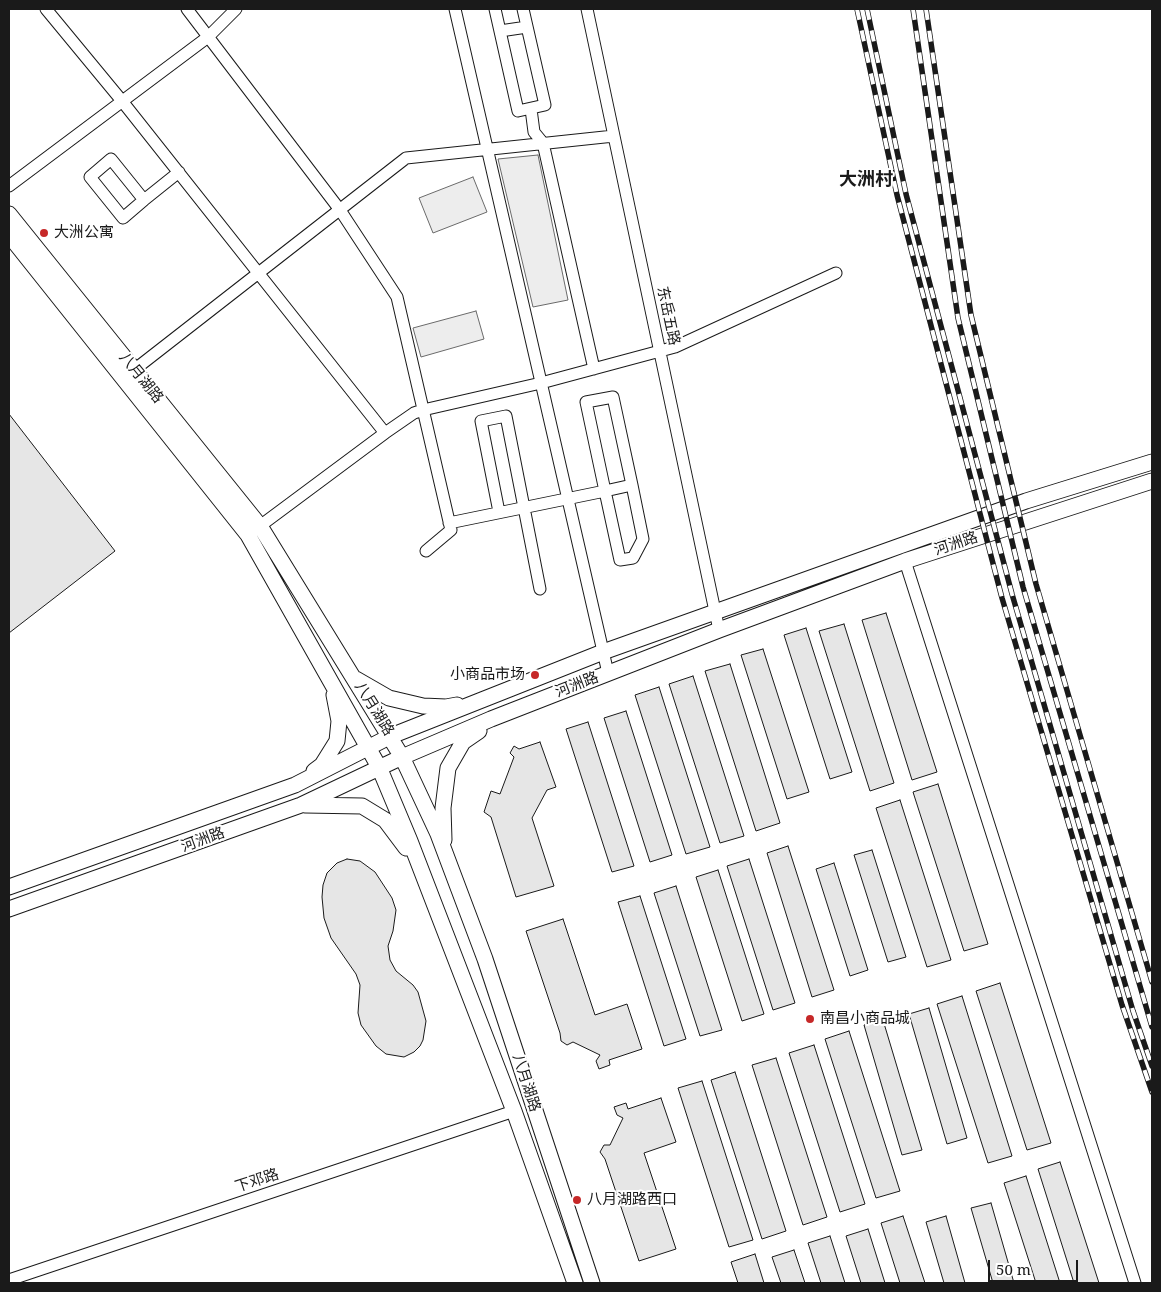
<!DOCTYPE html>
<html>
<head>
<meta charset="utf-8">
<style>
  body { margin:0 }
  #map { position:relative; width:1161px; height:1292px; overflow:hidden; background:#fff; font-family:"Noto Serif",serif }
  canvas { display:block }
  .frame { position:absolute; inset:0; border:10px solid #1a1a1a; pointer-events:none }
  .scale { position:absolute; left:988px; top:1260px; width:90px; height:22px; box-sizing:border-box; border:2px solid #1a1a1a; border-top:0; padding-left:6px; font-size:15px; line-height:18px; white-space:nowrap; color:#1a1a1a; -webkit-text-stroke:4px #fff; paint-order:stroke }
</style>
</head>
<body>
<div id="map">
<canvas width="1161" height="1292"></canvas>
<div class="frame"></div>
<div class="scale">50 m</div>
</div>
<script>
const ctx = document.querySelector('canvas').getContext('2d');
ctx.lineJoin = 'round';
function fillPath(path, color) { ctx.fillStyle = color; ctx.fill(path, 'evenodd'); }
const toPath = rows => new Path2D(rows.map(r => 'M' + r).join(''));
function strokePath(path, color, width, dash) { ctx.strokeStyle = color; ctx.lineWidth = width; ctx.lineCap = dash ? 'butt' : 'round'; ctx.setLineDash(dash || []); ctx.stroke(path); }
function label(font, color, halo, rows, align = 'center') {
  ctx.font = font + ' "Noto Serif","Noto Sans SC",serif'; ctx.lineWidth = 4; ctx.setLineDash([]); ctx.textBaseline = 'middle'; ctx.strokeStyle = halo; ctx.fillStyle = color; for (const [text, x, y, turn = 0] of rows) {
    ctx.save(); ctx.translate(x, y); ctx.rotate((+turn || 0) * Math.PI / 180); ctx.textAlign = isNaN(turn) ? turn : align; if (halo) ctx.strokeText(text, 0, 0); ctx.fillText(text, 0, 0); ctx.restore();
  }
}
const built = toPath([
  [538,155,568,300,533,307,498,159,538,155],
  [473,177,487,212,433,233,419,198,473,177],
  [476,311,484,339,421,357,413,328,476,311]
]);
fillPath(built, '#ededed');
strokePath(built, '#6a6a6a', 1);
const building = toPath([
  [9,414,115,551,9,633,9,414],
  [886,613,937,772,912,780,862,620,886,613],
  [844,624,894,783,870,791,819,631,844,624],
  [806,628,852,772,830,779,784,635,806,628],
  [763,649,809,792,787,799,741,655,763,649],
  [730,664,780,823,756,831,705,671,730,664],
  [693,676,744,836,720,843,669,684,693,676],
  [659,687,710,847,686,854,635,695,659,687],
  [626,711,672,855,650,862,604,718,626,711],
  [588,722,634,866,612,872,566,729,588,722],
  [540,742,556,787,547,790,532,818,554,886,516,897,491,817,484,812,491,791,500,794,514,757,510,753,514,746,519,749,540,742],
  [938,784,988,944,964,951,913,792,938,784],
  [900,800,951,960,927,967,876,808,900,800],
  [788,846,834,990,812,997,767,853,788,846],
  [872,850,906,957,888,962,854,855,872,850],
  [347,859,360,861,375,872,392,898,396,910,393,931,388,946,390,960,396,971,413,985,418,992,426,1021,423,1040,420,1046,414,1052,404,1057,386,1054,376,1046,361,1025,358,1013,360,985,356,974,331,938,324,918,322,897,323,885,327,873,337,863,347,859],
  [749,859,795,1003,773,1010,727,866,749,859],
  [834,863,868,970,850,976,816,869,834,863],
  [718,870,764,1014,742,1021,696,877,718,870],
  [676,886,722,1030,700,1036,654,893,676,886],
  [640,896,686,1039,664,1046,618,902,640,896],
  [563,919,595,1015,627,1004,642,1049,609,1060,610,1065,599,1069,596,1061,600,1055,573,1042,567,1045,561,1041,560,1033,526,931,563,919],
  [1000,983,1051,1143,1027,1150,976,991,1000,983],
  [962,996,1012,1156,988,1163,937,1004,962,996],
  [929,1008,967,1138,947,1144,909,1014,929,1008],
  [883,1020,922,1150,902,1155,864,1025,883,1020],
  [849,1031,900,1191,876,1198,825,1039,849,1031],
  [814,1045,865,1204,840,1212,789,1053,814,1045],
  [776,1058,827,1217,803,1225,752,1065,776,1058],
  [735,1072,786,1231,762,1239,711,1080,735,1072],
  [702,1081,753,1240,729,1247,678,1088,702,1081],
  [661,1098,676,1142,644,1153,676,1249,639,1261,605,1159,600,1152,604,1145,610,1145,623,1118,617,1115,614,1107,626,1103,628,1109,661,1098],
  [1060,1162,1099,1283,1074,1283,1038,1169,1060,1162],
  [1026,1176,1060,1283,1036,1283,1004,1183,1026,1176],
  [991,1203,1014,1283,993,1283,971,1208,991,1203],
  [903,1216,925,1283,900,1283,881,1223,903,1216],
  [946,1216,965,1283,944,1283,926,1222,946,1216],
  [868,1229,885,1283,861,1283,846,1236,868,1229],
  [830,1236,845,1283,821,1283,808,1243,830,1236],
  [794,1250,805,1283,781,1283,772,1257,794,1250],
  [755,1254,764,1283,738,1283,731,1262,755,1254]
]);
fillPath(building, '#e6e6e6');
strokePath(building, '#1a1a1a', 1);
const street = toPath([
  [46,9,122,101,385,433],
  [187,9,340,210,397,297,451,530,426,551],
  [455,9,608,673],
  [495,9,518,111,545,105,523,9],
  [587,9,719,630],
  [500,31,527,27],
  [531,109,534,132,543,143,594,369],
  [9,186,208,37,236,9],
  [144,200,111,159,90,177,123,218,144,200,179,172],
  [134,370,406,158,614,136],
  [499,512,481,421,506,416,540,589],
  [449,523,605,491,620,560,633,558,643,539,632,485,613,397,586,402,605,491,632,485],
  [260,526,385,433,414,413,423,410,541,383,675,347,836,273],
  [905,561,1135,1283],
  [9,1280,514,1111]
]);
const secondary = toPath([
  [9,214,260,526,402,757,438,834,485,959,592,1283],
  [9,235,248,535,379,767,410,841,514,1111,575,1283],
  [356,679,389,698,423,706,446,707,457,705],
  [314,771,322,765,337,741,339,721,334,695],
  [305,805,362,806,385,820,406,848],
  [444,840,443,808,448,768,463,742,479,731],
  [9,887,295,785,391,736,603,652,1026,501,1152,462],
  [9,909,301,805,402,757,491,719,719,630,905,561,1152,481]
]);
strokePath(street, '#1a1a1a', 13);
strokePath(secondary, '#1a1a1a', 17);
strokePath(street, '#fff', 11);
strokePath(secondary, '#fff', 15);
const rail = toPath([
  [857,9,897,195,1002,598,1122,1005,1152,1092],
  [867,9,906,194,1012,594,1133,1011,1152,1066],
  [913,9,958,318,1023,587,1152,1027],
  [926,9,971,315,1036,584,1152,982]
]);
strokePath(rail, '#1a1a1a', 5.5);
strokePath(rail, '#fff', 4, [11]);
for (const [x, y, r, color] of [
  [44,233,5,"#c62828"],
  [535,675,5,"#c62828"],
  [810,1019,5,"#c62828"],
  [577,1200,5,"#c62828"]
]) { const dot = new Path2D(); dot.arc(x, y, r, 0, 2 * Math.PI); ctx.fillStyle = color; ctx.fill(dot); strokePath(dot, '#fff', 2); }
label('15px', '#1a1a1a', '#fff', [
  ["大洲公寓",54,233],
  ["小商品市场",525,675,"right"],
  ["南昌小商品城",820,1019],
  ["八月湖路西口",587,1200]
], 'left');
label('15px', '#1a1a1a', '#fff', [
  ["东岳五路",668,316,78],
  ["八月湖路",141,378,51],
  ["河洲路",956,544,-18],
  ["河洲路",577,685,-21],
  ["八月湖路",374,709,58],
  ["河洲路",203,840,-20],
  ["八月湖路",526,1083,72],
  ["下邓路",257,1181,-18]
]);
label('bold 18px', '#1a1a1a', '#fff', [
  ["大洲村",866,180]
]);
</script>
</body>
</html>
